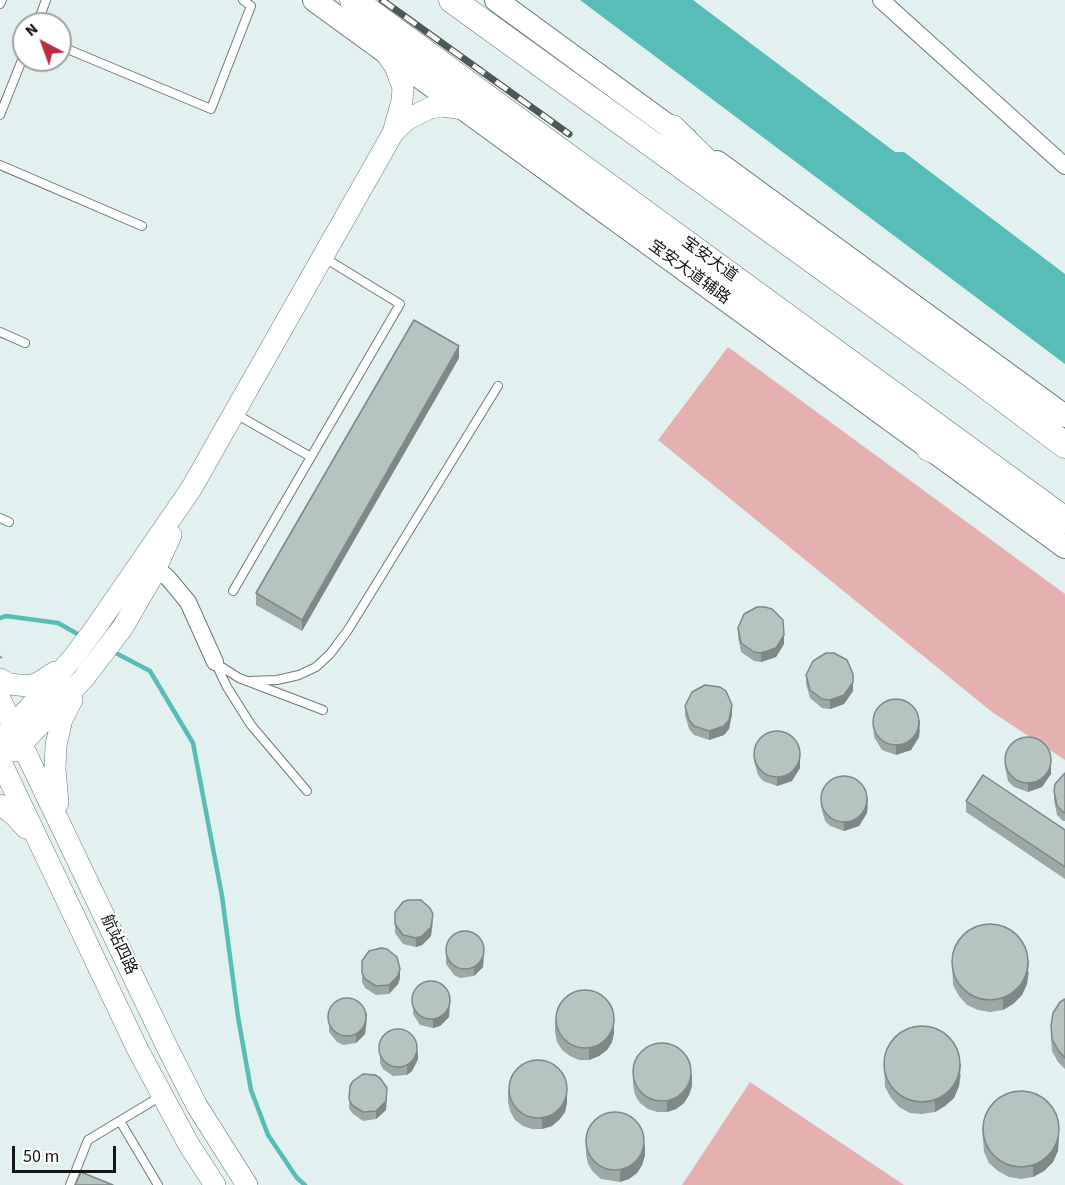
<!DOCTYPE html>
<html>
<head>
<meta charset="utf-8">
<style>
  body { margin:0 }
  #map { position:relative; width:1065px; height:1185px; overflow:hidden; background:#e2f0ef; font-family:"Source Sans 3",sans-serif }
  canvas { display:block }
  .north { position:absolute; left:12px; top:12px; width:60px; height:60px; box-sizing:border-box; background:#fff; border:2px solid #a0a2a2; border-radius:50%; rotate:319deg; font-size:16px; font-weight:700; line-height:24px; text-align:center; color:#121716 }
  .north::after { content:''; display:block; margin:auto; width:21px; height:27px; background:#bd2c41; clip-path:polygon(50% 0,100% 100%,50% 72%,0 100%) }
  .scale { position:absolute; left:12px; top:1146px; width:104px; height:27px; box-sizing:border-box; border:3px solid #121716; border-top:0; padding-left:8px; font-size:18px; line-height:21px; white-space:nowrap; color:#121716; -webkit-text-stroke:4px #fff; paint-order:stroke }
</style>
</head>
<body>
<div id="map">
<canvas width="1065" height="1185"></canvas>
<div class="north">N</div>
<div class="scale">50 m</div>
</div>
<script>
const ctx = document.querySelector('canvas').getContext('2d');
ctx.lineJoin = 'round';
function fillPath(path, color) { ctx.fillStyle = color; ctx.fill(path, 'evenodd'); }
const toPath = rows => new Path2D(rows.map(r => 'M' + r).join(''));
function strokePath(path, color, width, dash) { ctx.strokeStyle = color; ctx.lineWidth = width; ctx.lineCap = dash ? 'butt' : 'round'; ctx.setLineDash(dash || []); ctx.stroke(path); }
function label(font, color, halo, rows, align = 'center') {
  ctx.font = font + ' "Source Sans 3","Noto Sans SC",sans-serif'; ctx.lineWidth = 4.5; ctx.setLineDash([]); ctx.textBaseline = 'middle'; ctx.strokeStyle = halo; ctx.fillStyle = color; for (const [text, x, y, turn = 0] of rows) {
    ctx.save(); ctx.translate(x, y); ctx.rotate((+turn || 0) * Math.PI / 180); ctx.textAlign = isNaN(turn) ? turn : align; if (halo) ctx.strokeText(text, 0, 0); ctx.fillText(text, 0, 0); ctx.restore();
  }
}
fillPath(toPath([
  [728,347,1065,594,1065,760,992,712,658,440],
  [750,1082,904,1185,682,1185]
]), '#e5b0b0');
fillPath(toPath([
  [580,0,693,0,895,152,904,152,1065,274,1065,364]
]), '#58bdb6');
strokePath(toPath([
  [0,618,6,616,58,623,83,637],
  [112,651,150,671,193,743,222,896,238,1017,251,1090,268,1135,297,1178,305,1185]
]), '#58bdb6', 4.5);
const service = toPath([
  [0,4,2,0],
  [37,24,46,0],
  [60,46,211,109,251,6,243,0],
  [0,115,24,55],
  [0,165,142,226],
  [0,332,25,343],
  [234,413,311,457],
  [0,518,9,522],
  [233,591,400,304,323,257],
  [215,662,227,687,251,725,307,791],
  [217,664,239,678,323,710],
  [248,681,277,680,299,675,316,667,330,654,348,630,498,386],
  [120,1121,158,1185],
  [70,1185,88,1140,161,1096]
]);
const minor = toPath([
  [881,0,1065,166],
  [156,568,168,578,188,602,215,662]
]);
const tertiary = toPath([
  [394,132,406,120,430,108,443,106,464,109],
  [0,679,9,684,28,686,38,683,55,672],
  [0,699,168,1049,197,1106,247,1185],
  [0,741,72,659,96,627,191,489,393,133,402,101,403,88,395,66,385,52],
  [15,751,84,678,123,627,152,577,171,535],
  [0,760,137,1048,189,1145,215,1185],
  [58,803,55,769,56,745,62,719,72,700],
  [0,805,13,814,26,828]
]);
const secondary = toPath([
  [314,0,1065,547],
  [496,0,686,139],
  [717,162,1065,416]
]);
const primary = toPath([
  [353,0,1065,520],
  [452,0,968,372,1065,445],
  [672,128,731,186],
  [929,448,976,466]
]);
strokePath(service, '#6c7978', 10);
strokePath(minor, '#6c7978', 18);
strokePath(tertiary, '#6c7978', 22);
strokePath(secondary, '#6c7978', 24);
strokePath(primary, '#6c7978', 27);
strokePath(toPath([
  [0,656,4,661]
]), '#909b9a', 2, [3, 4.5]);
strokePath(service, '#fff', 8);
strokePath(minor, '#fff', 16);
strokePath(tertiary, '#fff', 21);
strokePath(secondary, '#fff', 22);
strokePath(primary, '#fff', 26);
const rail = toPath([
  [382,0,569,134]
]);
strokePath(rail, '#4f5756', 7);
strokePath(rail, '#fff', 4.5, [14]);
fillPath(toPath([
  [459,358,302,631,256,605,256,593],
  [738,628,784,644,776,657,761,662,754,661,741,652,738,637],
  [806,675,853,683,853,691,844,704,830,709,822,708,810,698,806,684],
  [685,706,732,714,729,729,724,735,709,740,694,735,689,729,685,715],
  [873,721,920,729,919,737,911,750,896,755,882,750,874,737],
  [754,752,800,768,792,781,777,786,763,781,758,775,754,761],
  [1005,758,1051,766,1051,774,1042,787,1028,792,1014,787,1008,781,1005,767],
  [1065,773,1065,821,1063,821,1057,815,1054,800,1054,791],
  [821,797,868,806,867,813,859,826,844,831,830,826,825,821,821,806],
  [966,801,1065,830,1065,879,966,812],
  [395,912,433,923,431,936,422,945,416,947,403,944,395,933],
  [446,950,484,954,483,967,474,976,460,978,454,975,446,964],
  [952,960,1029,972,1027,984,1022,995,1013,1004,1003,1010,990,1012,978,1010,967,1005,959,996,953,985],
  [362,961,400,978,398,984,389,994,376,995,365,988,362,982],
  [413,993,450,1004,449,1017,440,1026,433,1028,420,1025,413,1014],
  [1065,999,1065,1069,1058,1062,1052,1051,1051,1038,1051,1026],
  [329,1010,367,1021,365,1034,356,1043,343,1045,337,1042,329,1032],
  [555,1021,614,1033,612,1042,607,1050,599,1056,589,1060,579,1060,570,1056,562,1050,557,1042,555,1032],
  [380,1042,418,1059,412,1071,407,1075,393,1076,383,1069,380,1063],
  [884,1063,961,1074,959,1086,954,1098,945,1106,935,1112,922,1114,910,1113,899,1107,891,1098,885,1087],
  [633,1073,692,1086,689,1095,684,1103,676,1109,667,1112,657,1112,648,1109,640,1103,635,1095,633,1085],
  [350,1086,387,1097,386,1110,376,1119,363,1121,352,1113,349,1108],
  [508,1090,567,1102,565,1112,559,1120,552,1126,542,1129,532,1129,523,1126,515,1120,510,1111,508,1102],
  [982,1127,1059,1138,1058,1151,1053,1162,1044,1171,1033,1177,1021,1179,1009,1177,998,1171,989,1163,984,1152],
  [586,1143,645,1155,642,1165,637,1173,629,1179,620,1182,601,1179,593,1172,588,1164,586,1154]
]), '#9ca8a6');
fillPath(toPath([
  [459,346,459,358,302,631,302,620],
  [784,635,784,644,776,657,761,662,761,653],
  [853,674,853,691,844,704,830,709,830,700],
  [732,705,732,714,729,729,724,735,709,740,709,731],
  [920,720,919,737,911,750,896,755,896,746],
  [1051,757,1051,774,1042,787,1028,792,1028,783],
  [800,759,800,768,792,781,777,786,777,777],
  [868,797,867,813,859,826,844,831,844,823],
  [433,914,431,936,422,945,416,947,416,938],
  [484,945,483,967,474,976,474,968],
  [1029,960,1027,984,1022,995,1013,1004,1003,1010,1003,999],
  [400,969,400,978,398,984,389,994,389,985],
  [450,995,449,1017,440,1026,433,1028,433,1019],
  [367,1012,365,1034,356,1043,356,1035],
  [614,1021,614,1033,612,1042,607,1050,599,1056,589,1060,589,1048],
  [418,1051,418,1059,412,1071,407,1075,407,1066],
  [961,1063,959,1086,954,1098,945,1106,935,1112,935,1101],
  [692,1074,692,1086,689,1095,684,1103,676,1109,667,1112,667,1101],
  [387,1088,386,1110,376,1119,376,1111],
  [567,1091,567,1102,565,1112,559,1120,552,1126,542,1129,542,1118],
  [1059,1127,1058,1151,1053,1162,1044,1171,1033,1177,1033,1165],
  [645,1144,645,1155,642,1165,637,1173,629,1179,620,1182,620,1170]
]), '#7f8887');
const building = toPath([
  [414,320,459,346,302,620,256,593,414,320],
  [757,607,765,607,772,609,783,620,784,635,776,648,761,653,754,652,741,643,738,628,744,614,757,607],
  [826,653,834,653,847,660,853,674,853,682,844,695,830,700,822,699,810,690,806,675,813,661,826,653],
  [705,685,720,687,726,691,732,705,729,720,724,726,709,731,694,726,689,720,685,706,692,692,705,685],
  '873 722a23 23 0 1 1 46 0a23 23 0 1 1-46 0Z',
  '754 754a23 23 0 1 1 46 0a23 23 0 1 1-46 0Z',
  '1005 760a23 23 0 1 1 46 0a23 23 0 1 1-46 0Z',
  [1065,773,1065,813,1063,812,1057,806,1054,791,1055,784,1065,773],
  [983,775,1065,830,1065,867,966,801,983,775],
  '821 799a23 23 0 1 1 46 0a23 23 0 1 1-46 0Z',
  [408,900,421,900,430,908,433,914,431,927,422,936,416,938,403,935,395,924,395,912,403,902,408,900],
  '952 962a38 38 0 1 1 76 0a38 38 0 1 1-76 0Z',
  '446 950a19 19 0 1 1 38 0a19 19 0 1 1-38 0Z',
  [381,948,387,949,397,957,400,969,398,976,389,985,376,986,365,979,362,973,362,961,369,951,381,948],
  '412 1000a19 19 0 1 1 38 0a19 19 0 1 1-38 0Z',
  '556 1019a29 29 0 1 1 58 0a29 29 0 1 1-58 0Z',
  '328 1017a19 19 0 1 1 38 0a19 19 0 1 1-38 0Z',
  [1065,999,1065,1058,1058,1050,1052,1039,1051,1026,1053,1013,1060,1002,1065,999],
  '884 1064a38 38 0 1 1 76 0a38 38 0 1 1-76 0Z',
  '379 1048a19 19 0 1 1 38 0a19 19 0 1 1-38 0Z',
  '633 1072a29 29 0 1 1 58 0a29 29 0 1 1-58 0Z',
  '509 1089a29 29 0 1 1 58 0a29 29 0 1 1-58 0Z',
  [363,1074,375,1075,380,1078,387,1088,386,1101,376,1111,363,1112,352,1105,349,1099,350,1086,353,1081,363,1074],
  '983 1129a38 38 0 1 1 76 0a38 38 0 1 1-76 0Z',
  '586 1141a29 29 0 1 1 58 0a29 29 0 1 1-58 0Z',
  [81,1172,113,1185,75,1185,81,1172]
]);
fillPath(building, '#b5c3c1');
strokePath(building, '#7f8887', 1.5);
label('16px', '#121716', '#fff', [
  ["宝安大道",709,260,36],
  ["宝安大道辅路",689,273,36],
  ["航站四路",118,945,65]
]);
</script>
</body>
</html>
